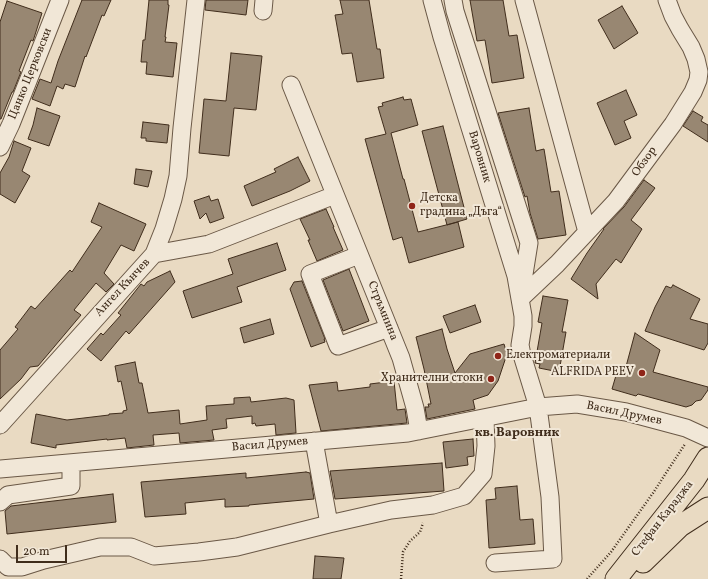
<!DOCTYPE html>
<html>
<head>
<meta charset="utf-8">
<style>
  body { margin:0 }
  #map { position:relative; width:708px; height:579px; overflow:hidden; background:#e9dac2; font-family:Vollkorn,serif }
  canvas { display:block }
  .scale { position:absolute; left:16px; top:545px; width:51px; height:18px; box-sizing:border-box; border:2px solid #402d1c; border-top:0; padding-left:5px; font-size:12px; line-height:14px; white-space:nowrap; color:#402d1c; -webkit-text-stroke:3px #f1e7d7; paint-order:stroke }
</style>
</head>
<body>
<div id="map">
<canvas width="708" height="579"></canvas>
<div class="scale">20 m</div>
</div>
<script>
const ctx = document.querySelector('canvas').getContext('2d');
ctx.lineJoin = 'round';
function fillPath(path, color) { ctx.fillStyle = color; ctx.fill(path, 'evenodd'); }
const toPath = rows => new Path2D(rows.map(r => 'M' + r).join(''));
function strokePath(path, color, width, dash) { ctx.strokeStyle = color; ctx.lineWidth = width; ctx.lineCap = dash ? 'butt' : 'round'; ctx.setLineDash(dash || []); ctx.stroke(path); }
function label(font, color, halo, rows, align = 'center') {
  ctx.font = font + ' Vollkorn,serif'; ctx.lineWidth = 4; ctx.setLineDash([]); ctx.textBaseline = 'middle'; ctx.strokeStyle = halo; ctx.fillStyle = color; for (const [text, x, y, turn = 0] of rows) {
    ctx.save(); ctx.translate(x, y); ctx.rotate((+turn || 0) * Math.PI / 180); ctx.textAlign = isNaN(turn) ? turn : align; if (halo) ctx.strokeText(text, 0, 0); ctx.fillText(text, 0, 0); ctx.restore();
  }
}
const building = toPath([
  [82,0,111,0,104,16,102,15,86,57,85,56,75,87,65,84,63,89,57,86,50,106,32,99,40,79,51,83,58,61,82,0],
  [149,0,168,0,168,5,169,5,165,37,166,37,165,42,177,43,173,77,146,74,147,62,141,62,143,40,145,40,149,0],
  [206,0,248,0,246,15,205,10,206,0],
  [340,0,369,0,377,49,380,49,384,78,357,82,352,53,342,54,335,15,343,14,340,0],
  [470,0,503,0,509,36,517,35,524,78,492,83,485,40,477,41,470,0],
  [7,1,42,13,33,41,31,40,19,71,21,72,13,92,12,92,1,119,0,119,0,22,7,1],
  [622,6,638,33,614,49,598,20,622,6],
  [231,53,262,56,256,110,234,108,229,156,199,153,204,99,226,101,231,53],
  [626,90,637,115,624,121,631,138,615,145,597,103,626,90],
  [403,97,404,100,411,99,418,125,391,133,403,179,404,179,418,232,458,222,464,247,409,263,402,237,393,240,365,139,386,134,378,107,383,106,382,103,403,97],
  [37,108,60,116,49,146,28,139,33,125,37,108],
  [529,108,536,151,544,149,551,192,559,191,566,235,538,239,530,213,527,196,525,197,498,113,529,108],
  [693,111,703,117,701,121,708,125,708,142,683,126,693,111],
  [143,122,169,125,167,143,146,141,146,138,141,138,143,122],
  [443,126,467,219,447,225,422,131,443,126],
  [14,141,31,148,22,171,30,176,15,203,0,194,0,173,9,157,14,141],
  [298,157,310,181,290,191,252,206,244,186,276,172,274,169,298,157],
  [136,169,152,171,148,187,134,184,136,169],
  [644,180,655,188,631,220,642,229,621,263,616,259,596,284,598,299,571,279,587,253,604,229,603,229,624,207,644,180],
  [209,196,211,201,218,199,224,218,210,223,206,213,200,219,194,201,209,196],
  [99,203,146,224,134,251,121,245,104,273,114,284,106,292,96,283,74,310,81,315,38,366,30,367,21,379,0,399,0,350,18,329,15,327,31,306,35,309,70,270,72,272,102,227,91,222,99,203],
  [326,209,334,227,333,227,343,250,317,261,308,240,310,240,300,219,326,209],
  [277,243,286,270,237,287,242,302,192,318,183,291,233,274,228,259,277,243],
  [349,269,369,321,343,331,323,280,349,269],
  [170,271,175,282,129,334,126,331,101,361,87,349,101,333,103,335,121,315,118,313,141,284,144,286,147,282,170,271],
  [302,281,325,339,324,339,325,342,311,347,290,289,294,282,302,281],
  [673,285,700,299,690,319,708,324,708,343,704,350,645,331,655,307,666,286,671,288,673,285],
  [543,296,568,300,562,332,566,332,559,372,539,368,540,364,535,363,542,323,538,322,543,296],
  [475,305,481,322,450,333,443,316,475,305],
  [270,319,274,334,244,343,240,328,270,319],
  [442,329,447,349,455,373,470,354,504,344,507,354,498,381,488,395,473,400,475,409,427,419,425,407,429,407,428,404,431,404,424,369,416,337,442,329],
  [635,333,660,350,653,372,708,387,708,390,701,400,696,401,692,405,686,407,638,394,636,396,612,389,617,372,624,374,635,333],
  [135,362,139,383,142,383,148,413,179,410,180,424,207,420,206,406,234,404,234,398,250,397,251,402,286,398,294,400,296,433,276,435,275,424,256,426,255,423,252,424,252,416,226,419,227,428,212,430,214,440,180,443,179,433,153,435,154,445,127,448,125,438,107,440,107,439,56,445,56,448,31,443,36,414,67,420,109,415,109,414,123,413,123,411,127,410,121,381,118,382,115,366,135,362],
  [394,381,397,410,405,409,407,423,321,431,309,385,337,382,338,391,370,387,370,384,394,381],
  [473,439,474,456,467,457,468,465,446,468,443,442,473,439],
  [442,463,444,491,335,499,330,471,442,463],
  [306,472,310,473,314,499,249,505,249,506,225,507,225,499,185,503,186,514,145,517,141,482,223,475,246,473,246,478,306,472],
  [517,486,520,520,533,519,535,544,489,548,486,500,496,499,495,488,517,486],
  [113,494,116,522,7,534,5,511,11,506,113,494],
  [315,556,344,558,341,579,313,579,315,556]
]);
fillPath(building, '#988772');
strokePath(building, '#402d1c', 1);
const minor = toPath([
  [432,0,442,37,516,276,523,316,523,326,520,345,522,355,538,407,550,497,553,559,495,563],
  [453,0,455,11,529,243,522,287],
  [524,0,587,232],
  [263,11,264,0],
  [291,85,401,358,415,408,419,431],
  [0,147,11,124,60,0],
  [154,254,209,244,335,195],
  [359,255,310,274,338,346,389,328],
  [520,299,557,264,616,201,673,124,693,92,698,80,699,72,696,59,691,47,680,29,673,16,667,0],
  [0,425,154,254,164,229,173,199,178,176,182,128,196,0],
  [314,441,329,524,391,510,433,505,464,496,483,474,486,446,485,418],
  [0,469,408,433,538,407,577,404,626,412,686,428,708,438],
  [0,502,8,495,71,486,71,463],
  [0,559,8,567,22,567,44,560,100,547,131,547,154,556,199,552,237,547,329,524]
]);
const major = toPath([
  [643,562,680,526,708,508],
  [616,579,694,480,708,458]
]);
strokePath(minor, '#6a5846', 19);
strokePath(major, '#402d1c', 23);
strokePath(toPath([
  [401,579,403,552,410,541,420,532,423,523],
  [587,579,611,552,653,493,685,444]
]), '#402d1c', 2.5, [1, 2]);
strokePath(minor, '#f1e7d7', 17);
strokePath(major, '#e9dac2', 21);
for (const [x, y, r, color] of [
  [412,206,4,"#8f2418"],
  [498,356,4,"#8f2418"],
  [642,373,4,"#8f2418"],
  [491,379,4,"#8f2418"]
]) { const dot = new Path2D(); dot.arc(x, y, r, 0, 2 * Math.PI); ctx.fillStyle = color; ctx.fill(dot); strokePath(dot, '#f1e7d7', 1.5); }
label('12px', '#402d1c', '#f1e7d7', [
  ["Цанко Церковски",31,74,-68],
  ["Варовник",479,157,73],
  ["Обзор",645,162,-54],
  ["Ангел Кънчев",123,288,-47],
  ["Стръмнина",382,311,68],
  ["Васил Друмев",624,414,12],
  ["Васил Друмев",270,445,-5],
  ["Стефан Караджа",663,519,-52]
]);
label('12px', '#402d1c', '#f1e7d7', [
  ["Детска",420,199],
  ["градина „Дъга“",420,213],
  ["Електроматериали",506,356],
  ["ALFRIDA PEEV",634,373,"right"],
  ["Хранителни стоки",483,379,"right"]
], 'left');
label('bold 13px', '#402d1c', '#f1e7d7', [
  ["кв. Варовник",517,434]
]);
</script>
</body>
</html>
